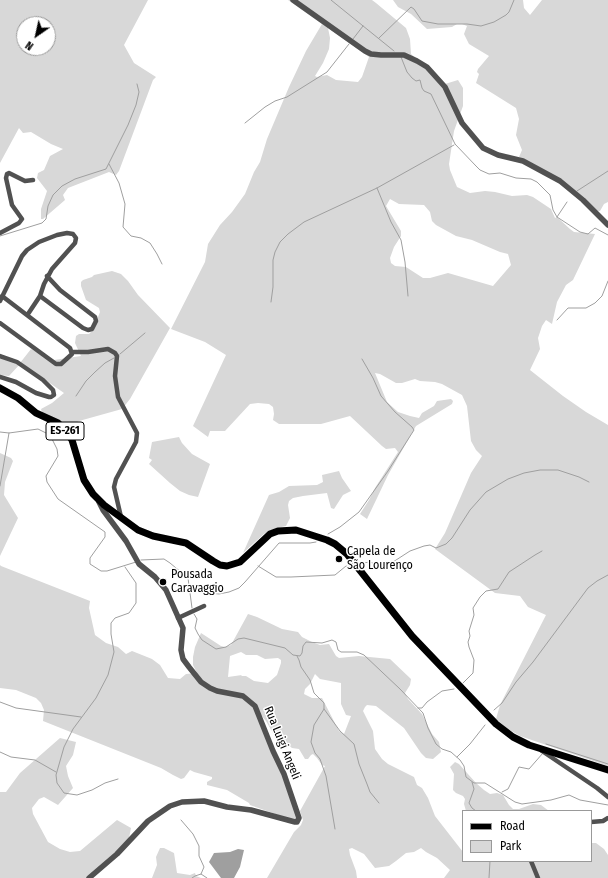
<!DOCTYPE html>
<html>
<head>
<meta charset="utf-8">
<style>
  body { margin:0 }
  #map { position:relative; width:608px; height:878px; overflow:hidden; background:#fff; font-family:"Fira Sans Condensed",sans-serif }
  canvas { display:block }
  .legend { position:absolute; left:462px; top:810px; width:130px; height:52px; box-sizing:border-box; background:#fff; border:1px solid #999; margin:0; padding:5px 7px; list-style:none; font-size:12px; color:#000 }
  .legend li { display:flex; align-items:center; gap:8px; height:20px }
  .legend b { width:20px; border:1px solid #999 }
  .north { position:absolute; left:16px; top:16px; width:40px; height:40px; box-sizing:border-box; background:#fff; border:1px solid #999; border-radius:50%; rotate:214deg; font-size:11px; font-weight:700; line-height:16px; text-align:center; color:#000 }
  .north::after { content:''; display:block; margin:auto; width:14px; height:18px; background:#000; clip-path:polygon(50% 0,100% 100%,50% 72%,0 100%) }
</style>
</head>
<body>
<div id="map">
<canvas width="608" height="878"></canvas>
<ul class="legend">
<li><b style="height:5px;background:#000"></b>Road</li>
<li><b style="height:11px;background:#d8d8d8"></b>Park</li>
</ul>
<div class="north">N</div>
</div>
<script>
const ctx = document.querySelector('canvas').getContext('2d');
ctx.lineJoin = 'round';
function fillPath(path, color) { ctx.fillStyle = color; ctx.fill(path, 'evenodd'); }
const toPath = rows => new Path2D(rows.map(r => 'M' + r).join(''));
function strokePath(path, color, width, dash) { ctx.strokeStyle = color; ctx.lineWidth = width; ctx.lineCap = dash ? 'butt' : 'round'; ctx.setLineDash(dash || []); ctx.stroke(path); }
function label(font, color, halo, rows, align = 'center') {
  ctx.font = font + ' "Fira Sans Condensed",sans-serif'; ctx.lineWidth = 3; ctx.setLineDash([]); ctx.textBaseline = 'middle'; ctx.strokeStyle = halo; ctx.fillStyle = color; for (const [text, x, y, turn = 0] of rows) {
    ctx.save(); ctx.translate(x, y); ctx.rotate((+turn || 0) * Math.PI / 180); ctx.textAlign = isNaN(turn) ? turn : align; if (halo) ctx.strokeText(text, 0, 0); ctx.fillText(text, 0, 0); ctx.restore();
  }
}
fillPath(toPath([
  [0,0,148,0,124,45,134,63,156,77,153,80,119,171,116,175,109,172,68,188,63,195,65,200,43,219,41,219,41,209,47,191,37,178,38,173,44,170,50,156,63,149,51,144,31,132,23,133,19,128,0,163],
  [24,24,48,24,48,48,24,48],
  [288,0,372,0,376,3,406,28,410,39,411,54,445,84,458,80,463,88,463,106,454,131,449,164,450,170,457,187,470,193,485,191,495,192,512,196,527,195,533,197,551,209,555,218,557,217,570,229,574,232,595,234,573,280,566,285,557,302,552,324,546,320,542,326,538,338,540,349,530,370,563,396,586,412,608,425,608,766,520,736,508,729,496,719,500,705,546,615,528,607,520,596,495,593,435,549,445,533,471,473,482,456,476,450,471,441,467,406,462,395,442,384,435,382,420,381,415,379,402,383,396,383,380,374,375,373,387,402,398,412,410,416,419,418,422,413,434,406,437,401,451,399,453,401,452,404,416,426,388,475,367,519,360,514,369,500,375,488,398,452,395,448,386,449,382,446,350,416,321,424,279,424,273,420,274,414,273,407,269,404,258,403,250,404,225,431,210,431,208,437,193,426,226,355,205,342,171,329,205,262,208,244,220,225,232,212,245,194,254,172,260,162,267,139,289,87,306,51,322,24],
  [328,28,369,57,362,77,358,82,336,80,327,75,317,77,315,76,323,63,329,49,330,38],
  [390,199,399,204,424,205,430,212,432,221,436,225,456,236,472,240,500,252,508,254,511,265,493,286,448,273,430,278,423,278,406,267,395,266,391,263,390,258,394,247,401,236,401,231,386,206],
  [393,0,523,0,524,8,530,15,542,0,608,0,608,202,604,204,600,211,595,211,536,166,519,157,522,150,516,135,519,119,516,108,476,83,479,74,477,72,478,69,489,56,469,44,464,34,467,26,462,24,457,24,452,27,427,29,411,14,398,7],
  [112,271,121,274,128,281,138,295,170,328,130,399,122,409,79,421,67,428,42,412,41,409,52,403,64,393,21,363,9,376,0,375,0,354,20,363,31,349,54,360,81,356,75,343,76,336,79,334,89,334,93,330,100,312,99,308,86,300,81,286,81,282,83,280,92,277,94,275],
  [179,437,182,443,192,454,210,464,198,497,189,495,180,491,170,483,149,464,152,460,149,458,152,442],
  [0,453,11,458,13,461,5,482,4,495,18,518,0,556],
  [339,471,342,478,351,491,343,495,334,509,331,508,327,493,303,496,293,498,289,501,288,505,290,518,286,526,277,528,264,534,243,553,269,495,279,492,289,486,317,485,323,482,322,475],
  [0,565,1,566,90,601,89,608,95,635,106,643,118,647,126,654,132,651,152,659,160,665,168,678,180,679,186,674,197,673,193,665,193,657,195,647,201,633,221,646,225,647,231,645,248,614,257,617,282,629,298,632,302,637,312,642,320,645,329,644,336,656,339,658,359,656,390,659,411,679,410,685,405,693,408,699,422,714,432,734,439,742,441,752,433,759,426,758,421,753,404,728,376,706,367,705,365,707,363,711,373,731,375,749,382,759,388,764,414,777,417,785,422,788,428,798,435,816,463,852,463,861,591,861,591,843,596,843,604,849,608,855,608,878,444,878,450,870,437,858,426,852,421,848,414,852,406,853,396,861,389,866,375,868,364,854,352,848,349,849,350,855,356,871,357,878,267,878,294,832,301,825,303,820,300,811,325,766,322,765,317,758,313,754,311,755,308,759,305,759,299,749,292,748,285,742,279,741,273,733,266,721,261,715,298,814,295,821,250,805,249,803,227,790,207,785,207,782,212,779,212,777,194,772,190,770,184,778,181,779,173,775,161,768,43,721,44,710,41,703,36,698,16,690,0,688],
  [241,652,246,655,257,655,265,659,278,658,281,660,281,663,277,675,268,683,254,681,246,676,241,676,242,675,228,677,230,656],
  [315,674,320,679,341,683,341,704,346,715,351,716,344,734,339,731,322,698,312,698,304,694,305,689,310,684],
  [60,738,76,742,73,755,66,766,68,776,73,788,58,805,44,797,39,799,32,808,33,814,48,842,60,849,70,852,80,851,117,820,131,828,129,838,92,878,0,878,0,792,6,792,20,773],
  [455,762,459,764,476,783,484,790,490,794,497,793,503,795,509,805,513,809,519,809,533,804,541,805,549,811,466,811,464,804,465,799,463,796,456,793,453,790,454,774,450,767],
  [160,848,164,848,174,853,177,873,190,875,195,873,196,876,201,878,152,878,157,865,156,857]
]), '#d8d8d8');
fillPath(toPath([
  [238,849,244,850,240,867,234,878,221,878,209,862,214,853,230,852]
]), '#9f9f9f');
strokePath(toPath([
  [331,0,394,51],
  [379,38,411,7,414,9,422,21,438,24,467,24,481,26,494,22,506,15,509,12,514,0],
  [353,39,363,26],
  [401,57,407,72,412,78,416,81,420,80,422,88,424,91,431,94,455,144,476,166,480,170,489,174,500,173,516,178,531,179,537,182,550,195,553,210,557,217,580,232,588,234,595,228,608,235],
  [245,123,265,107,275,101,287,97,327,72,349,44],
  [109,164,119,183,125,204,123,227,131,236,141,238,150,243,157,254,162,264],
  [377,188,391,222,401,240,405,262,408,296],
  [577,191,608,171],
  [557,217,567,202],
  [0,236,42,223,46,219,48,206,53,195,62,186,75,179,106,169,128,125,136,105,139,92,137,84],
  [271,302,273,287,273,260,275,252,280,242,288,234,304,222,377,188,454,145],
  [557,320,568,308,586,308,595,303,602,296,608,281],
  [120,354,145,333],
  [76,396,86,381,95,372,105,363,114,358],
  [0,432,9,433,38,429,46,433,51,437,57,449,58,456,46,476,47,482,58,499,105,532,105,537,90,558,90,564,101,571,107,571,136,562],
  [47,433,53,425],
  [0,486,9,433],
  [328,534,340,527,359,512,388,471,414,430,412,427,395,412,381,396,373,378,362,359],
  [141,560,164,559,170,563,188,578,192,608],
  [363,563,370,562,375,564,384,565,393,562,410,551,424,546,430,545,436,548,446,544,452,538,470,510,486,492,508,479,524,473,540,470,558,470,579,477,589,482],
  [258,566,276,577,291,577,335,575,346,566,354,568],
  [189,586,210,593,219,594,229,592,239,588,245,582,279,543,310,543,316,542],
  [194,614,197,619,195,628,198,634,202,640,216,649,226,647,238,639,244,638,285,648,293,655,300,656,302,653,303,646,306,642,322,643,332,640,336,642,338,650,341,652,357,652,364,655,400,689,423,713,428,728,436,744,442,749,451,752,460,760,464,766,466,777,474,783,485,783,515,802,522,804,551,800,569,795,580,800,608,805],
  [297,656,299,660,301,667,310,680,314,693,324,703,324,709,314,725,311,742,315,753,320,759,326,776,335,829],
  [463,683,473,673,474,660,469,647,468,642,470,636,469,631,474,615,473,608,480,597,486,591,498,589,509,572,535,555,542,551],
  [0,702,16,708,81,717],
  [418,708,422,708,427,702,442,691,454,689],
  [324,709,340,731,354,744,359,764,367,784,370,792,379,803],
  [494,710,502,703,516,682,533,662,588,588,597,581,608,575],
  [546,744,608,764],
  [0,752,11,757,35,760,56,772],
  [457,757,470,744,485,725],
  [118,779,105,783,92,790,77,795,64,793,57,783,56,775,64,747,73,729,96,698,108,675,114,652,111,634,111,623,115,618,129,613,136,603,136,583,125,567],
  [472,782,474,789,469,803,472,808,476,811],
  [502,792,508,789,519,767,529,769,543,753],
  [181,820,193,834,199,846,199,856,204,867,201,874],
  [192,878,195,876,201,874,207,878],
  [489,878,490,861]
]), '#9f9f9f', 1);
strokePath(toPath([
  [0,233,19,223,22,219,12,205,6,178,7,174,9,173,25,181,33,180],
  [40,296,83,328,88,330,92,329,96,321,95,317,60,290,47,276],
  [0,301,22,256,27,250,39,242,57,235,67,233,73,234,76,238,75,243,52,269,44,284,40,296,28,314],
  [0,323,56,364,61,364,72,354,70,348,2,296],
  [72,352,88,352,108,349,115,353,117,356,115,376,118,397,137,433,136,442,116,479,114,487,121,517],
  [0,356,17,362,43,380,53,390,54,395,51,397,49,397,36,393,16,382,0,377],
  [178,618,204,606],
  [542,751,597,788,608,797],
  [591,822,603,821,608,818],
  [531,861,538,878]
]), '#515151', 4.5);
strokePath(toPath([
  [293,0,365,51,371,54,381,55,404,55,417,61,427,67,445,87,462,123,483,148,498,155,523,161,560,181,583,200,608,225],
  [89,878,117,854,148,821,170,806,182,802,204,801,227,807,251,810,295,822,297,822,299,818,284,774,273,751,255,706,243,696,217,691,210,688,201,682,189,667,183,659,181,650,183,628,166,590,155,577,139,564,126,541,103,510,99,502]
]), '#515151', 5.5);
strokePath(toPath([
  [0,388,18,398,36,413,58,423,63,428,72,440,84,480,93,494,104,505,138,530,153,536,186,543,213,561,220,565,227,566,240,562,270,534,278,531,296,530,327,540,335,544,347,554,412,636,496,724,513,737,529,745,608,770]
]), '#000', 7);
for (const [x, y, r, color] of [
  [339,559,4,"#000"],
  [163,582,4,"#000"]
]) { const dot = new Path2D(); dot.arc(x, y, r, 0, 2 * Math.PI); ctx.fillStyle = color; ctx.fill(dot); strokePath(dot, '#fff', 1.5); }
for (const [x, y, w] of [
  [65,431,38]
]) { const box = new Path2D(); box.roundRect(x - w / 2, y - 9, w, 18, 3); ctx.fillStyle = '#fff'; ctx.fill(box); strokePath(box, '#000', 1); }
label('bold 11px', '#000', null, [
  ["ES-261",65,431]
]);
label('12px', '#000', '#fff', [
  ["Capela de",347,552],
  ["São Lourenço",347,566],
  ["Pousada",171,575],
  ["Caravaggio",171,589]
], 'left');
label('12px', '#000', '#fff', [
  ["Rua Luigi Angeli",282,743,68]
]);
</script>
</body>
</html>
